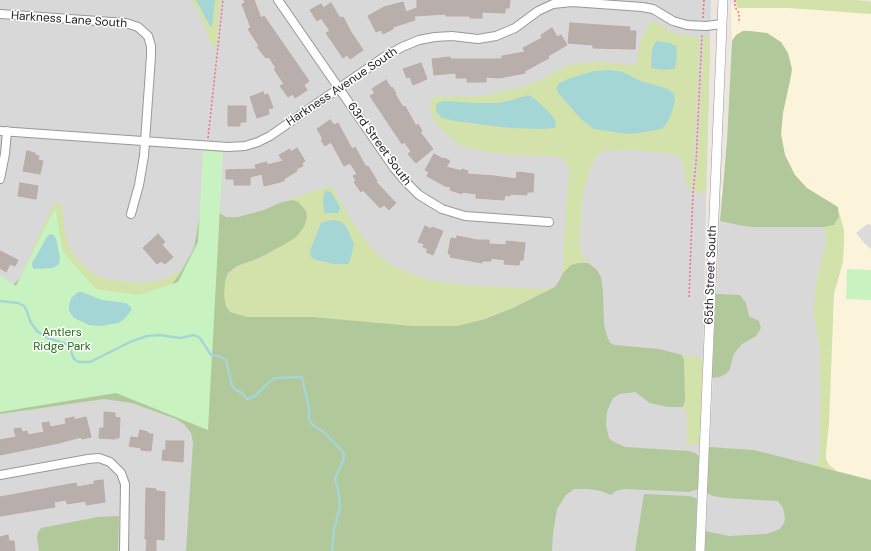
<!DOCTYPE html>
<html>
<head>
<meta charset="utf-8">
<style>
  body { margin:0 }
  canvas { display:block; background:#ece6e1 }
</style>
</head>
<body>
<canvas width="871" height="551"></canvas>
<script>
const ctx = document.querySelector('canvas').getContext('2d');
ctx.lineJoin = 'round';
function fillPath(path, color) { ctx.fillStyle = color; ctx.fill(path, 'evenodd'); }
const toPath = rows => new Path2D(rows.map(r => 'M' + r).join(''));
function strokePath(path, color, width, dash) { ctx.strokeStyle = color; ctx.lineWidth = width; ctx.lineCap = dash ? 'butt' : 'round'; ctx.setLineDash(dash || []); ctx.stroke(path); }
function label(font, color, halo, rows, align = 'center') {
  ctx.font = font + ' "DM Sans",sans-serif'; ctx.lineWidth = 3; ctx.setLineDash([]); ctx.textBaseline = 'middle'; ctx.strokeStyle = halo; ctx.fillStyle = color; for (const [text, x, y, turn = 0] of rows) {
    ctx.save(); ctx.translate(x, y); ctx.rotate((+turn || 0) * Math.PI / 180); ctx.textAlign = isNaN(turn) ? turn : align; if (halo) ctx.strokeText(text, 0, 0); ctx.fillText(text, 0, 0); ctx.restore();
  }
}
fillPath(toPath([
  [0,0,711,0,705,247,704,323,695,551,0,551],
  [720,216,833,222,871,551,705,551]
]), '#d9d8d8');
fillPath(toPath([
  [731,4,871,12,871,505,819,501,833,222,721,197,727,140,732,38]
]), '#fbf4db');
fillPath(toPath([
  [190,0,221,0,216,49,210,43,203,22,198,11],
  [736,0,858,0,871,2,871,14,789,8,737,8],
  [652,20,672,32,700,38,693,168,691,192,687,187,683,163,676,155,667,153,635,150,603,151,597,156,589,172,583,193,579,244,583,257,590,264,582,262,571,265,563,273,561,277,563,264,565,226,569,174,568,166,565,161,561,158,556,156,512,155,487,152,466,147,454,141,437,125,431,114,430,102,431,99,435,97,481,96,522,87,539,81,566,66,577,63,599,62,635,65,637,62,641,38],
  [704,34,709,37,710,49,706,193,694,192,697,168],
  [325,187,330,187,335,191,351,220,373,250,389,263,408,273,428,280,454,284,519,288,537,289,555,287,499,314,467,324,451,327,400,326,327,318,247,317,230,312,227,308,225,304,223,293,225,281,228,273,237,266,259,258,285,244,298,235,306,224,295,200,285,201,279,203],
  [58,203,60,203,62,207,65,233,69,246,78,260,96,275,111,280,142,283,162,280,171,276,182,270,171,287,160,300,20,278,51,209,54,205],
  [839,212,844,230,844,243,843,262,834,294,829,424,826,452,826,459,829,465,837,471,809,464,812,464,817,462,819,458,820,451,820,351,813,308,817,278,826,241,825,231,820,227,830,226,835,224,839,217],
  [681,355,703,358,700,443,694,445,687,446,687,415,686,410,682,408,684,407,685,396,684,360,683,357]
]), '#d3e2ab');
fillPath(toPath([
  [743,31,750,31,767,33,781,42,788,53,792,69,791,76,783,113,781,134,785,155,795,175,807,188,838,207,839,217,834,225,823,227,752,227,738,225,720,221,727,140,732,41,736,35],
  [293,200,298,202,306,211,307,218,304,227,296,237,285,244,259,258,237,266,228,273,225,281,224,296,226,306,230,312,247,317,313,317,412,326,457,326,485,319,513,308,555,287,559,281,563,273,571,265,579,263,588,263,597,270,601,277,603,292,604,324,607,336,610,343,615,345,659,349,674,353,682,355,684,360,685,400,683,407,668,407,650,403,635,392,620,394,613,398,607,411,606,425,609,438,612,441,625,447,688,451,695,453,699,456,698,489,689,492,624,489,616,491,611,495,601,491,589,489,574,489,566,495,557,509,553,533,552,551,186,551,193,442,191,433,184,424,176,419,132,403,104,399,0,414,0,304,13,285,20,278,23,276,51,316,167,292,182,270,194,248,200,213,216,211,226,217,238,217,264,210,282,202],
  [716,294,740,295,746,303,749,316,759,321,761,328,756,336,742,344,736,351,733,356,730,369,727,373,720,377,712,378],
  [709,447,754,450,871,480,871,551,705,551,705,531,729,536,767,534,780,529,784,523,785,518,783,508,778,501,725,498,713,496,707,493],
  [644,494,690,496,697,499,695,551,635,551],
  [119,516,118,551,39,551,37,537,38,532,41,528,98,517]
]), '#b1c89a');
fillPath(toPath([
  [203,151,223,152,208,430,116,393,0,412,0,275,16,286,55,208,63,252,96,289,140,295,178,282,198,242],
  [847,269,871,270,871,300,846,299]
]), '#c8f3c1');
fillPath(toPath([
  [867,224,871,225,871,249,865,244,856,233]
]), '#dbdbdb');
fillPath(toPath([
  [196,0,215,0,212,27,210,26],
  [656,41,670,43,676,46,677,56,675,68,673,69,665,70,651,68,652,49],
  [612,70,623,72,641,81,668,89,673,93,675,100,672,112,667,123,661,129,639,133,627,134,594,129,582,120,558,93,557,87,558,84,568,79,594,71],
  [529,95,536,100,551,114,556,122,555,128,541,129,511,128,454,121,442,118,438,114,436,110,436,105,438,103,443,101,477,103,498,103,508,101],
  [326,190,331,192,339,205,340,209,338,213,324,213,323,199,325,191],
  [334,220,341,222,346,226,354,244,350,261,348,264,334,264,316,260,311,257,310,251,321,223,327,221],
  [50,234,53,235,56,238,60,258,59,264,53,268,34,269,32,266,32,263,47,237],
  [78,292,82,292,102,300,126,303,131,307,131,311,123,320,118,323,101,326,89,325,74,318,69,311,69,306,71,298]
]), '#a5d6d6');
strokePath(toPath([
  [0,301,18,303,24,306,26,309,31,323,38,332,48,338,66,344,69,346,74,359,79,362,90,362,130,342,147,336,159,335,180,338,194,335,200,338,211,355,219,356,226,360,232,386,236,390,241,392,247,399,255,396,268,383,275,378,302,377,309,408,309,420,313,425,325,433,344,453,343,461,335,478,338,489,340,507,334,529,332,551]
]), '#a5d6d6', 2.5);
const building = toPath([
  [244,0,254,0,261,18,264,16,309,81,304,85,307,90,295,98,293,94,288,97,280,86,284,84,274,69,276,68,269,57,266,58,257,47,259,46,248,29,251,28,242,4,245,3,244,0],
  [417,0,510,0,509,8,505,8,505,13,482,12,482,18,470,18,470,16,446,16,446,14,414,16,415,20,393,27,393,29,383,34,381,30,376,32,368,16,384,7,403,2,406,12,417,8,417,0],
  [331,3,340,18,343,17,351,32,363,50,350,59,347,55,343,58,326,33,330,31,321,18,317,21,310,10,321,4,323,8,331,3],
  [570,23,630,27,629,31,636,31,635,49,593,48,593,45,568,43,570,23],
  [552,28,557,37,561,35,567,45,548,56,549,58,525,71,525,73,499,78,486,77,486,82,467,82,467,78,456,78,456,73,434,75,432,59,450,57,450,59,502,59,502,56,525,52,523,48,542,38,541,35,552,28],
  [421,63,427,79,413,85,410,77,407,78,403,69,421,63],
  [386,80,391,88,392,87,396,93,395,94,403,107,405,106,416,126,418,124,422,131,420,132,433,149,416,163,408,154,411,151,404,142,402,144,370,96,375,93,372,89,386,80],
  [263,92,264,95,268,94,273,108,268,109,269,114,257,118,250,97,263,92],
  [228,106,246,106,246,122,240,122,240,126,228,126,228,106],
  [330,120,334,125,338,123,352,149,355,147,366,167,368,166,377,181,376,182,396,203,389,210,384,205,380,208,363,190,361,192,354,182,356,181,353,176,357,174,350,163,344,166,331,142,325,146,321,140,323,139,317,129,330,120],
  [297,148,305,161,302,163,303,166,296,169,297,171,284,179,284,181,264,186,262,174,250,177,250,185,234,185,234,179,226,179,226,170,256,169,255,165,267,162,267,165,283,161,279,155,290,149,291,152,297,148],
  [27,151,35,153,35,155,39,156,38,160,43,161,40,174,23,171,27,151],
  [434,154,443,159,444,158,450,161,446,167,461,171,462,169,468,171,467,174,494,176,516,179,517,172,534,174,533,192,527,192,527,195,510,194,510,196,505,195,504,200,476,198,476,194,462,192,462,194,450,190,451,187,445,186,427,176,429,172,425,170,434,154],
  [20,183,38,186,36,199,18,196,20,183],
  [425,226,431,229,432,227,443,231,433,255,426,252,428,249,423,247,424,244,418,242,425,226],
  [158,234,165,242,162,245,173,257,165,264,161,261,157,264,143,248,158,234],
  [457,236,477,240,489,240,489,244,506,245,506,241,525,243,523,260,520,260,519,265,504,264,505,260,491,258,491,261,482,261,482,263,450,257,451,254,448,254,451,238,457,239,457,236],
  [0,251,18,260,15,266,10,264,6,272,0,268,0,251],
  [104,412,115,413,115,417,120,418,119,438,115,438,115,439,99,438,100,428,104,428,104,412],
  [74,417,74,420,86,417,91,437,82,439,81,437,59,443,0,455,0,440,16,437,14,429,21,428,22,432,27,431,28,435,44,432,42,423,49,422,50,427,66,424,65,419,74,417],
  [140,430,148,432,148,434,153,434,151,451,141,450,141,448,129,446,131,437,138,438,140,430],
  [166,441,184,441,183,462,162,460,163,450,166,450,166,441],
  [103,480,105,502,86,505,86,501,67,504,66,500,54,502,55,507,0,516,0,497,76,483,77,487,94,484,94,481,103,480],
  [146,488,156,489,156,491,165,492,164,540,156,539,156,551,146,551,147,539,145,539,146,488],
  [8,535,9,541,14,541,15,551,0,551,0,537,8,535]
]);
fillPath(building, '#b8aeab');
strokePath(building, '#bcaaa5', 1);
const minor = toPath([
  [278,0,394,168,406,182,419,195,442,209,465,216,549,222],
  [0,14,126,23,138,27,148,36,151,46,151,56,144,156,139,185,131,214],
  [0,131,228,147,245,146,258,142,270,136,384,57,402,47,419,40,435,37,452,36,478,39,496,36,515,28,538,11,553,4,572,2,642,7,653,9,673,21,687,25,706,26,722,24],
  [0,179,5,154,7,131],
  [0,475,88,459,99,458,110,462,121,473,125,484,124,551]
]);
const tertiary = toPath([
  [700,551,723,0]
]);
strokePath(minor, '#989898', 10);
strokePath(tertiary, '#989898', 10);
strokePath(toPath([
  [735,0,735,7,739,13,739,23],
  [703,18,704,0],
  [208,138,223,0],
  [689,297,693,192,696,163,702,34]
]), '#ec7281', 1.5, [2, 2]);
strokePath(minor, '#fff', 8);
strokePath(tertiary, '#fff', 9);
label('12px', '#1b1b1b', '#fff', [
  ["Harkness Lane South",69,20,4],
  ["Harkness Avenue South",342,87,-34],
  ["63rd Street South",379,144,54],
  ["65th Street South",711,275,-88]
]);
label('12px', '#216e15', '#fff', [
  ["Antlers",62,333],
  ["Ridge Park",62,347]
]);
</script>
</body>
</html>
